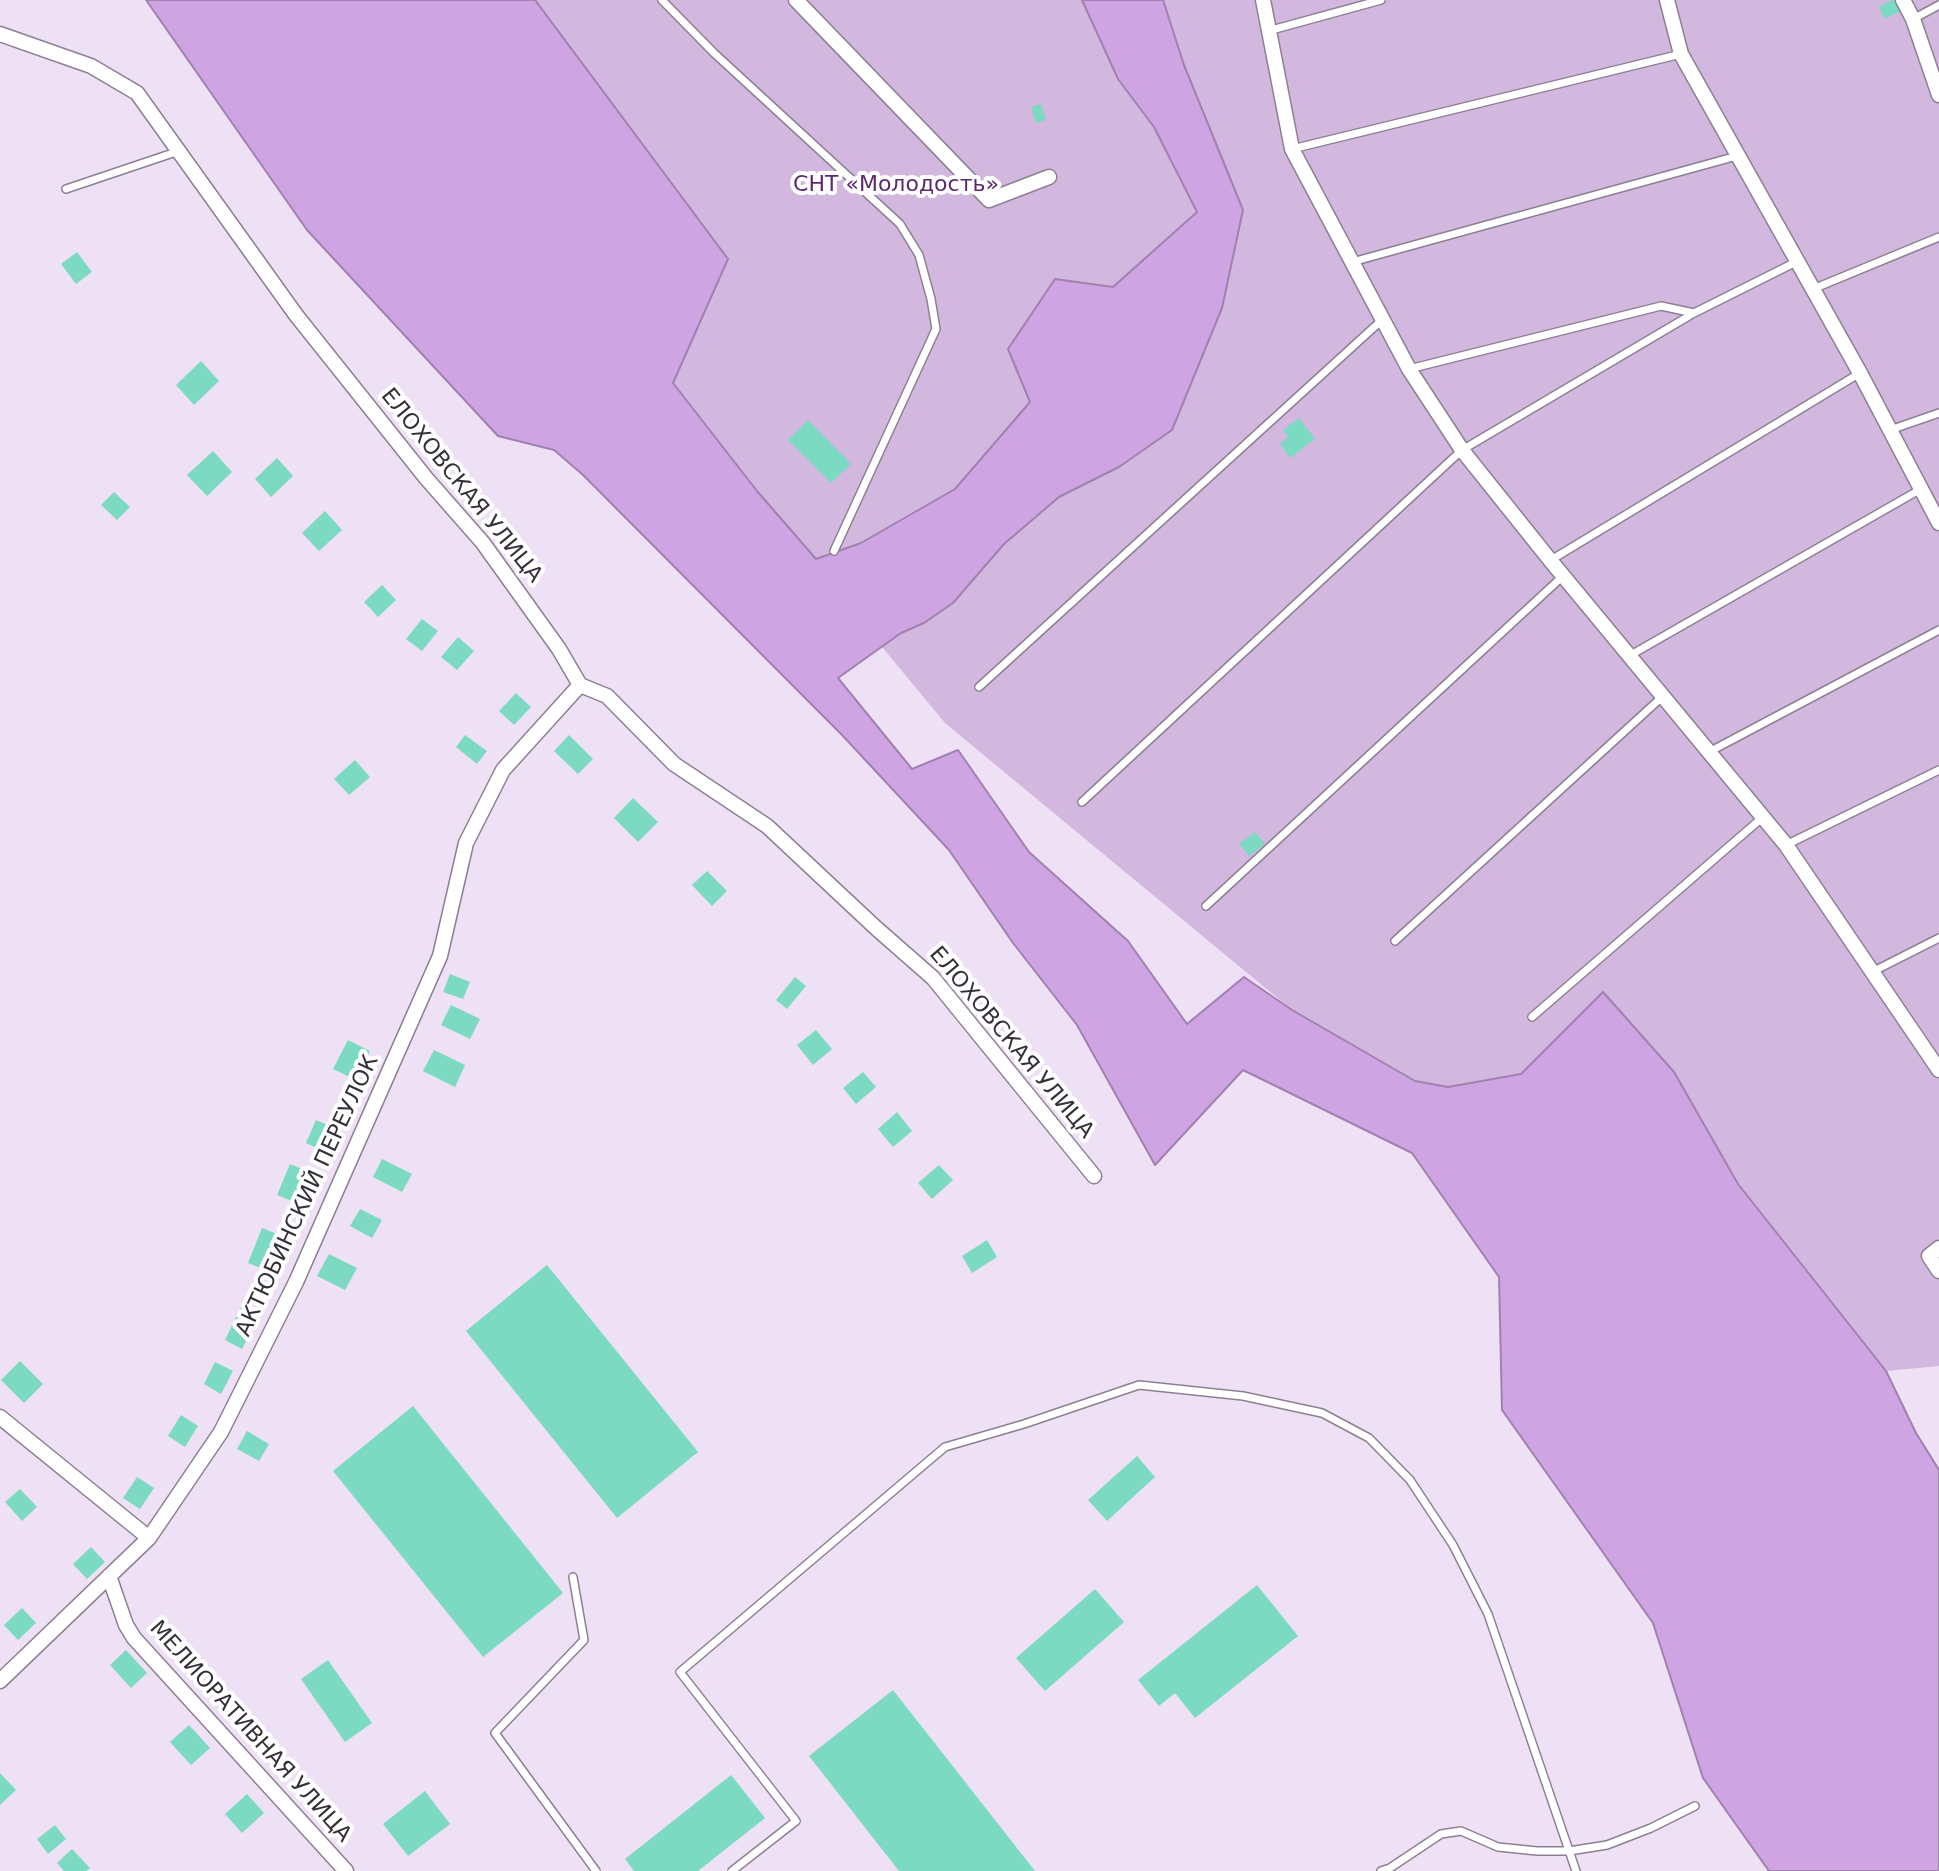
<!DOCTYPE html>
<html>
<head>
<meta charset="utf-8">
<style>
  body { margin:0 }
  canvas { display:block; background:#eee0f5 }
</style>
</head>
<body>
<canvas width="1939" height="1871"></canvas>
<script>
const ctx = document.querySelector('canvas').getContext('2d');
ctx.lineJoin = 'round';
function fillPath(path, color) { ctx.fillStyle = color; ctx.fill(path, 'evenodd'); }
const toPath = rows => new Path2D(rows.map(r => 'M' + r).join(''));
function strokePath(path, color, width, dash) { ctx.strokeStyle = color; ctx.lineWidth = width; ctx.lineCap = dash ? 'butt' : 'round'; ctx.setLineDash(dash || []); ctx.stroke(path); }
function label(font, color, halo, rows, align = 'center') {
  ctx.font = font + ' "DejaVu Sans",sans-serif'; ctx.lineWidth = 8; ctx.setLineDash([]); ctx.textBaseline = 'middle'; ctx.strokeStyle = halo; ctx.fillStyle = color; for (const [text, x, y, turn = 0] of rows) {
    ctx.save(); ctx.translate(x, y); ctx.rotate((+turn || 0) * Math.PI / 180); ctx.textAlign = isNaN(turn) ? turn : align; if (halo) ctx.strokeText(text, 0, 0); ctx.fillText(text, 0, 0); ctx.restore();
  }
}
fillPath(toPath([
  [498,0,1939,0,1939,1366,1886,1371,1738,1183,1674,1072,1604,992,1521,1074,1448,1087,1415,1081,1292,1010,945,723,868,630,832,552,815,559,757,491,672,383]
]), '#d2b7df');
const water = toPath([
  [146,0,535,0,728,259,673,383,757,491,816,559,861,543,955,489,1030,402,1008,349,1055,279,1113,287,1197,212,1154,127,1118,79,1082,0,1163,0,1184,65,1243,210,1222,308,1172,430,1119,467,1059,497,1004,544,953,603,924,623,901,633,838,678,912,769,958,750,1029,852,1128,941,1187,1024,1244,977,1292,1010,1415,1081,1448,1087,1521,1074,1603,992,1674,1072,1738,1184,1886,1371,1916,1433,1939,1470,1939,1871,1769,1871,1703,1778,1653,1623,1502,1410,1499,1277,1412,1153,1243,1070,1155,1165,1077,1025,1013,943,949,850,843,736,582,474,554,450,498,436,307,230,146,0]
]);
fillPath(water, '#cea4e2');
strokePath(water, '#a081af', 2);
fillPath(toPath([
  [1892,0,1894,0,1900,11,1885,19,1879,7],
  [1041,104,1046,120,1036,123,1031,107],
  [77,252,92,272,76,284,61,264],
  [201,361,219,381,194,405,176,385],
  [1299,418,1315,439,1290,458,1280,444,1288,437,1283,430],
  [808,420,851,464,831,483,788,440],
  [213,451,232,472,207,496,187,475],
  [277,458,293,476,271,497,255,479],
  [114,492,130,507,117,520,101,505],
  [325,511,342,530,319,551,302,533],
  [382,585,396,600,378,617,364,602],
  [422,619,438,631,422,651,406,639],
  [458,637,474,651,457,670,441,657],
  [516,693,531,707,514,725,499,711],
  [465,735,487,751,477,764,456,747],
  [569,735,593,759,578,774,554,751],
  [355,760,370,777,349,795,334,779],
  [633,798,658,822,638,842,614,818],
  [1255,832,1265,844,1249,856,1239,844],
  [707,871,727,891,712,906,692,885],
  [450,974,470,982,463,999,443,992],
  [795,977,806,986,787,1009,776,1000],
  [451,1005,480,1019,470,1039,441,1025],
  [816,1030,832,1049,813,1065,797,1045],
  [348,1040,370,1051,356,1080,333,1069],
  [434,1050,465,1065,455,1087,423,1071],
  [863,1072,876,1087,856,1104,843,1088],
  [897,1112,912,1131,893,1147,878,1129],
  [316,1120,334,1128,324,1151,306,1143],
  [382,1159,412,1174,402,1192,373,1177],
  [290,1164,315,1174,302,1205,277,1195],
  [939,1165,953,1180,932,1199,918,1183],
  [360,1209,382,1220,372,1238,350,1226],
  [262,1228,290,1239,276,1274,248,1263],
  [987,1240,997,1257,972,1273,962,1256],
  [329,1254,357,1268,345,1290,317,1276],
  [547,1265,698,1452,617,1518,466,1331],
  [242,1305,260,1313,242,1349,225,1340],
  [20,1361,43,1384,24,1403,1,1380],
  [215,1362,233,1371,221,1394,204,1384],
  [413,1406,563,1593,483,1657,333,1471],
  [181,1415,198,1426,185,1447,168,1436],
  [247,1431,269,1444,259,1461,237,1449],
  [1137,1456,1155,1477,1107,1521,1088,1500],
  [137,1477,154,1488,140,1509,123,1498],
  [20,1489,37,1507,22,1521,5,1502],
  [91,1547,105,1562,87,1579,73,1564],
  [1257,1585,1298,1636,1195,1718,1175,1693,1159,1706,1138,1680],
  [1095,1589,1124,1622,1045,1691,1016,1658],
  [22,1608,36,1623,18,1640,4,1625],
  [126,1650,147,1673,131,1688,110,1665],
  [328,1660,372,1723,345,1742,301,1679],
  [893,1690,1035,1871,899,1871,809,1756],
  [189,1725,210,1748,191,1765,170,1742],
  [0,1773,16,1790,0,1805],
  [731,1775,765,1818,698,1871,634,1871,625,1859],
  [425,1791,450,1824,408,1856,383,1824],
  [247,1794,264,1813,242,1833,225,1814],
  [55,1825,66,1839,48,1854,37,1839],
  [72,1849,90,1868,86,1871,64,1871,57,1863]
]), '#7bdac1');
const lane = toPath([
  [662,0,714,53,900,224,919,255,931,299,936,329,834,551],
  [1913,19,1939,5],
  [1268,31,1381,0],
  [1292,149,1681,54],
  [66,189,179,151],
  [1352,262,1737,156],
  [1813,289,1939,237],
  [1409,369,1661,306,1694,313],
  [1890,430,1939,413],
  [1551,560,1860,373],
  [1629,656,1921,489],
  [979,687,1383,319],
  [1709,752,1939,630],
  [1082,802,1462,450,1694,313,1796,262],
  [1786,845,1939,770],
  [1206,906,1563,576],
  [1395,941,1662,697],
  [1872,972,1939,938],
  [1532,1017,1763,817],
  [573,1577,584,1640,495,1733,596,1871],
  [732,1871,796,1821,680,1672,945,1447,1024,1424,1139,1385,1243,1396,1322,1413,1369,1438,1410,1480,1453,1545,1488,1614,1576,1871],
  [1381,1871,1390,1868,1441,1834,1461,1831,1498,1847,1537,1851,1569,1851,1607,1845,1651,1828,1695,1806]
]);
const street = toPath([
  [796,0,989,200,1049,177],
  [1263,0,1292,149,1409,369,1462,450,1550,560,1786,845,1939,1070],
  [1667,0,1681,54,1860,373,1939,523],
  [1903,0,1913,19,1939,95],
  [0,34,91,66,137,93,296,315,426,478,483,543,559,649,580,685,607,696,674,764,767,826,876,928,933,978,1094,1176],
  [1939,1248,1929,1256,1939,1271],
  [0,1417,149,1538],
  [109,1576,126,1625,134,1638,346,1871],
  [0,1681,149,1538,221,1432,296,1282,440,956,466,843,503,770,580,685]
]);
strokePath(lane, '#8c8092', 10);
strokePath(street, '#8c8092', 17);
strokePath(lane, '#fff', 7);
strokePath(street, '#fff', 14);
label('22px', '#5b2871', '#fff', [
  ["СНТ «Молодость»",896,185]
]);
label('22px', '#352f37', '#fff', [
  ["ЕЛОХОВСКАЯ УЛИЦА",461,486,51],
  ["ЕЛОХОВСКАЯ УЛИЦА",1011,1043,50],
  ["АКТЮБИНСКИЙ ПЕРЕУЛОК",308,1196,-65],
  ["МЕЛИОРАТИВНАЯ УЛИЦА",250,1732,48]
]);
</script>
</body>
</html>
